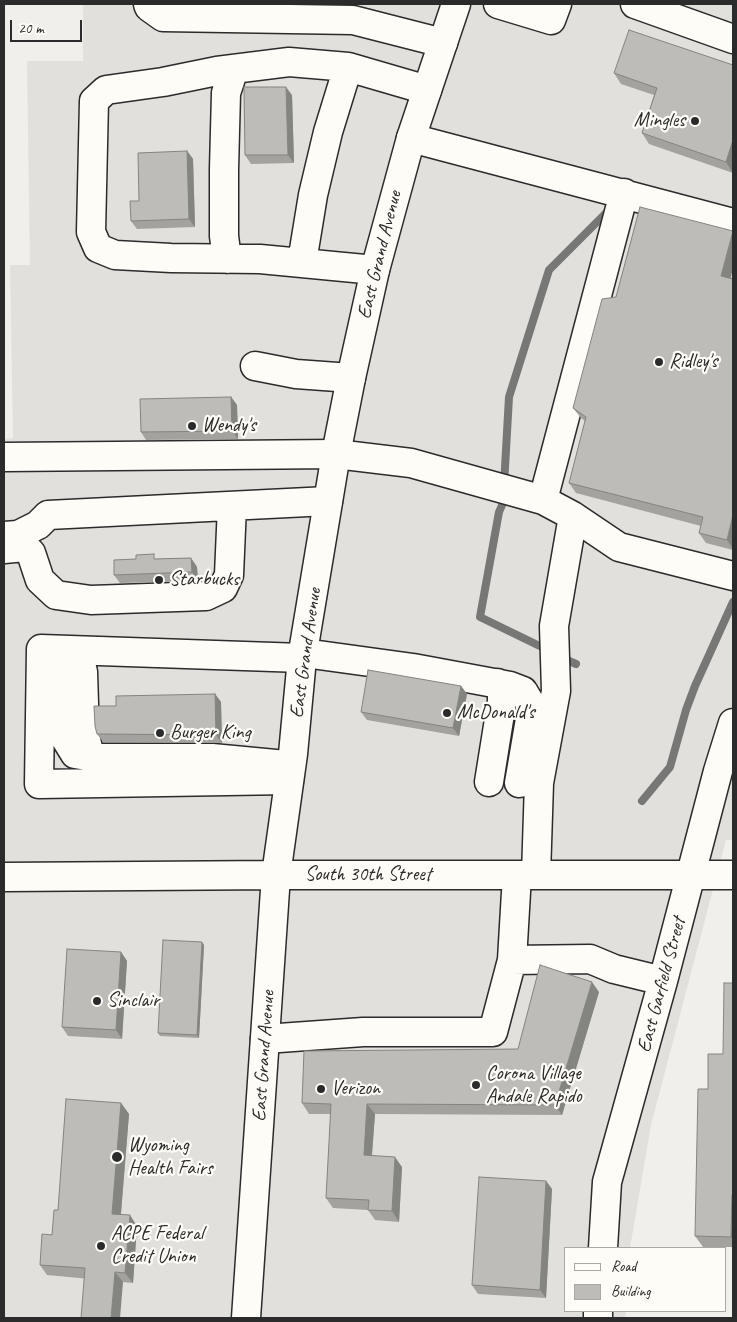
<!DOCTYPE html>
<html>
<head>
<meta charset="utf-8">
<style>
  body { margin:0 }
  #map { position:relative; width:737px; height:1322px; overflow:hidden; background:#f0efeb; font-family:Caveat,sans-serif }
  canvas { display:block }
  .frame { position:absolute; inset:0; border:5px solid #2b2b2b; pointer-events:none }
  .legend { position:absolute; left:564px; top:1247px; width:162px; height:65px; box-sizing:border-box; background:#fdfcf7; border:1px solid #a9a8a5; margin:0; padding:6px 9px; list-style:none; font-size:15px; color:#2b2b2b }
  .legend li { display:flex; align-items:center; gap:10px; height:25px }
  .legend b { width:25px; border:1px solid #a9a8a5 }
  .scale { position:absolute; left:10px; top:20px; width:72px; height:22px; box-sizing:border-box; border:2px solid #2b2b2b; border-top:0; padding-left:6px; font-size:15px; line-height:18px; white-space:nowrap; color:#2b2b2b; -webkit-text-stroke:4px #fdfcf7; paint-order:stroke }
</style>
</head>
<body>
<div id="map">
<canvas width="737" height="1322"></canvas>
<div class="frame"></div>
<ul class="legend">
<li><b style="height:6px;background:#fdfcf7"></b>Road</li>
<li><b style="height:14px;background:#bdbcb8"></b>Building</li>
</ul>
<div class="scale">20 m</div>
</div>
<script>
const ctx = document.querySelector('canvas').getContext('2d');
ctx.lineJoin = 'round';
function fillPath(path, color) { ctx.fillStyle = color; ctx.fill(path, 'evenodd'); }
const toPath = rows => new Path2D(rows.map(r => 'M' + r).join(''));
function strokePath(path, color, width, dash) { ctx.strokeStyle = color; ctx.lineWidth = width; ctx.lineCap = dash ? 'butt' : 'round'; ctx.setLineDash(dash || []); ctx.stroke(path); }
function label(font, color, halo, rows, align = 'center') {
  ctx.font = font + ' Caveat,sans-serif'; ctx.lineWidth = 4.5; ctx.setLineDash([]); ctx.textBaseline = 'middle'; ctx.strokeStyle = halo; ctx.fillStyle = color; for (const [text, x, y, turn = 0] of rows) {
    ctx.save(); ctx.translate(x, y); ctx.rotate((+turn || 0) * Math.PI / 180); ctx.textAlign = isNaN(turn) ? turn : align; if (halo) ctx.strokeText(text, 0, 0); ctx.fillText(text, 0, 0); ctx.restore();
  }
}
fillPath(toPath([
  [83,4,733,4,733,840,726,840,651,1125,630,1248,566,1248,566,1311,626,1311,625,1318,4,1318,4,439,13,438,10,265,30,265,27,61,83,61]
]), '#e1e0dc');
strokePath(toPath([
  [550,651,480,617,499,512,503,503,509,397,549,270,611,208],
  [560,657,576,664],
  [642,801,670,767,686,710,695,686,733,602]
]), '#777775', 8);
const minor = toPath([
  [148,4,149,7,163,17,353,20,443,43],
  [498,4,551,20,557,4],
  [635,4,733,39],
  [411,138,733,223],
  [227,259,224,236,224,169,226,93,234,69],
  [302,262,313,195,328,132,348,67],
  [375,270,260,259,171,258,115,255,98,248,91,232,94,101,106,90,163,82,217,71,289,62,348,67,427,90],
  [255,366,296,374,351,378],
  [4,457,336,454,411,463,543,500,573,516,619,547,733,576],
  [543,500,624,193],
  [4,536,18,535,38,525,48,515,328,501],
  [4,549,25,547,31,553,40,580,56,595,91,600,206,596,223,588,229,575,232,506],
  [78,651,63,672,61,697,62,733,75,754,99,758,212,758,286,765],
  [78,651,83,672,85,736,90,756],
  [304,653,413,668,510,686,523,691,529,701,531,713,519,783],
  [289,780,39,784,41,649,302,658],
  [489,782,502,701,502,692,497,683],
  [276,875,733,875],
  [536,875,539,783,556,691,554,626,573,516],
  [512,960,590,959,614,969,663,981],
  [265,1039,363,1032,493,1032,512,960,517,875],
  [603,1248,607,1182,663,981,718,771,733,723],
  [598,1318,598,1311]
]);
const major = toPath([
  [4,877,276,875],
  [246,1318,276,875,293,754,302,658,336,454,351,378,375,270,411,138,456,4]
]);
strokePath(minor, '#2b2b2b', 31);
strokePath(major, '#2b2b2b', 31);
strokePath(minor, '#fdfcf7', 28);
strokePath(major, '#fdfcf7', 28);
fillPath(toPath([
  [733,65,733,173,649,144,642,133,654,95,621,84,614,73],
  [292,95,294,163,251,164,245,155],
  [187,151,193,159,195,227,137,229,131,221,139,201],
  [731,278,733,279,733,550,706,543,699,533,701,526,576,493,569,483,585,421,581,418,573,408],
  [231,397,237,405,238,439,146,440,141,432],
  [191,558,197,567,198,581,120,583,114,575,157,559],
  [461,686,467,694,459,736,367,720,361,712],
  [215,694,221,702,222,743,103,742,97,734],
  [204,945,199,1038,160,1036,158,1033],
  [121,952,127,961,122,1039,68,1036,62,1027],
  [733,983,733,1247,703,1247,695,1236,708,1089,723,1054],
  [599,992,562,1115,375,1114,372,1156,402,1167,399,1222,375,1220,368,1210,333,1208,326,1198,331,1114,309,1114,302,1103,518,1049],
  [121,1103,129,1114,121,1214,137,1226,133,1283,47,1275,40,1265,52,1235,58,1210],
  [546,1181,552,1189,546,1298,478,1294,472,1285]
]), '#a3a29e');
fillPath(toPath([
  [286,87,292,95,294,163,288,155],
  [733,140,733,173,726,162],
  [187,151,193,159,195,227,189,219],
  [733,231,733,268,729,286,721,276],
  [231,397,237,405,238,439,232,431],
  [733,515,733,549,727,540],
  [191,558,197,567,198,581,192,572],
  [461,686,467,694,459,736,453,728],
  [215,694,221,702,222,743,216,735],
  [202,942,204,945,199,1038,197,1035],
  [121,952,127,961,122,1039,116,1030],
  [592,982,599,992,562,1115,555,1105],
  [121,1103,129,1114,120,1224,112,1214],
  [367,1104,375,1114,371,1165,364,1155],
  [395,1157,402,1167,399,1222,392,1211],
  [546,1181,552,1189,546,1298,540,1290],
  [732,1195,733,1198,733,1241,731,1237],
  [130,1215,137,1226,133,1283,125,1273],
  [115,1272,123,1282,120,1318,111,1318]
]), '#848481');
const building = toPath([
  [629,30,733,65,733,140,726,162,642,133,657,88,614,73,629,30],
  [244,87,286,87,288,155,245,155,244,87],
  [187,151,189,219,131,221,130,201,139,201,138,153,187,151],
  [640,207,733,231,721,276,733,279,733,515,727,540,699,533,703,517,569,483,586,417,573,408,602,299,616,297,640,207],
  [231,397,232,431,141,432,140,399,231,397],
  [154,554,154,559,191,558,192,572,114,575,114,560,136,559,136,555,154,554],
  [368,670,461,686,453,728,361,712,368,670],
  [215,694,216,735,97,734,95,726,94,706,116,706,116,696,215,694],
  [163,940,202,942,197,1035,158,1033,163,940],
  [67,949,121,952,116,1030,62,1027,67,949],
  [540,965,592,982,555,1105,367,1104,364,1155,395,1157,392,1211,368,1210,369,1200,326,1198,331,1104,302,1103,304,1051,518,1049,540,965],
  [724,983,733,983,733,1195,732,1195,731,1237,695,1236,698,1089,708,1089,708,1054,723,1054,724,983],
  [66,1099,121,1103,112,1214,130,1215,125,1273,115,1272,111,1318,81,1318,85,1268,40,1265,42,1234,52,1235,54,1210,58,1210,66,1099],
  [479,1177,546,1181,540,1290,472,1285,479,1177]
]);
fillPath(building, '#bdbcb8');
strokePath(building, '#848481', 1);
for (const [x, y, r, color] of [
  [695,121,5,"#2b2b2b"],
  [659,362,5,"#2b2b2b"],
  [192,426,5,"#2b2b2b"],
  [159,580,5,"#2b2b2b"],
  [447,713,5,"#2b2b2b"],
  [160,733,5,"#2b2b2b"],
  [97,1001,5,"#2b2b2b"],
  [476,1085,5,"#2b2b2b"],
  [321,1089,5,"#2b2b2b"],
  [117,1157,6,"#2b2b2b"],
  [101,1246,5,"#2b2b2b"]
]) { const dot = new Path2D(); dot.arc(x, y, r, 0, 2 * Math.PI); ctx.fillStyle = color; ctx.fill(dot); strokePath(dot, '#fdfcf7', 2); }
label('20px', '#2b2b2b', '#fdfcf7', [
  ["Mingles",685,121,"right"],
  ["Ridley's",669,362],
  ["Wendy's",202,426],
  ["Starbucks",169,580],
  ["McDonald's",457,713],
  ["Burger King",170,733],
  ["Sinclair",107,1001],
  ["Corona Village",486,1074],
  ["Andale Rapido",486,1097],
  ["Verizon",331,1089],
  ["Wyoming",128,1146],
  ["Health Fairs",128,1169],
  ["ACPE Federal",111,1234],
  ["Credit Union",111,1257]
], 'left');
label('20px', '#2b2b2b', '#fdfcf7', [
  ["East Grand Avenue",380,255,-76],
  ["East Grand Avenue",306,653,-82],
  ["South 30th Street",368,875],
  ["East Garfield Street",662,985,-75],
  ["East Grand Avenue",264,1056,-86]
]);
</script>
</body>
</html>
